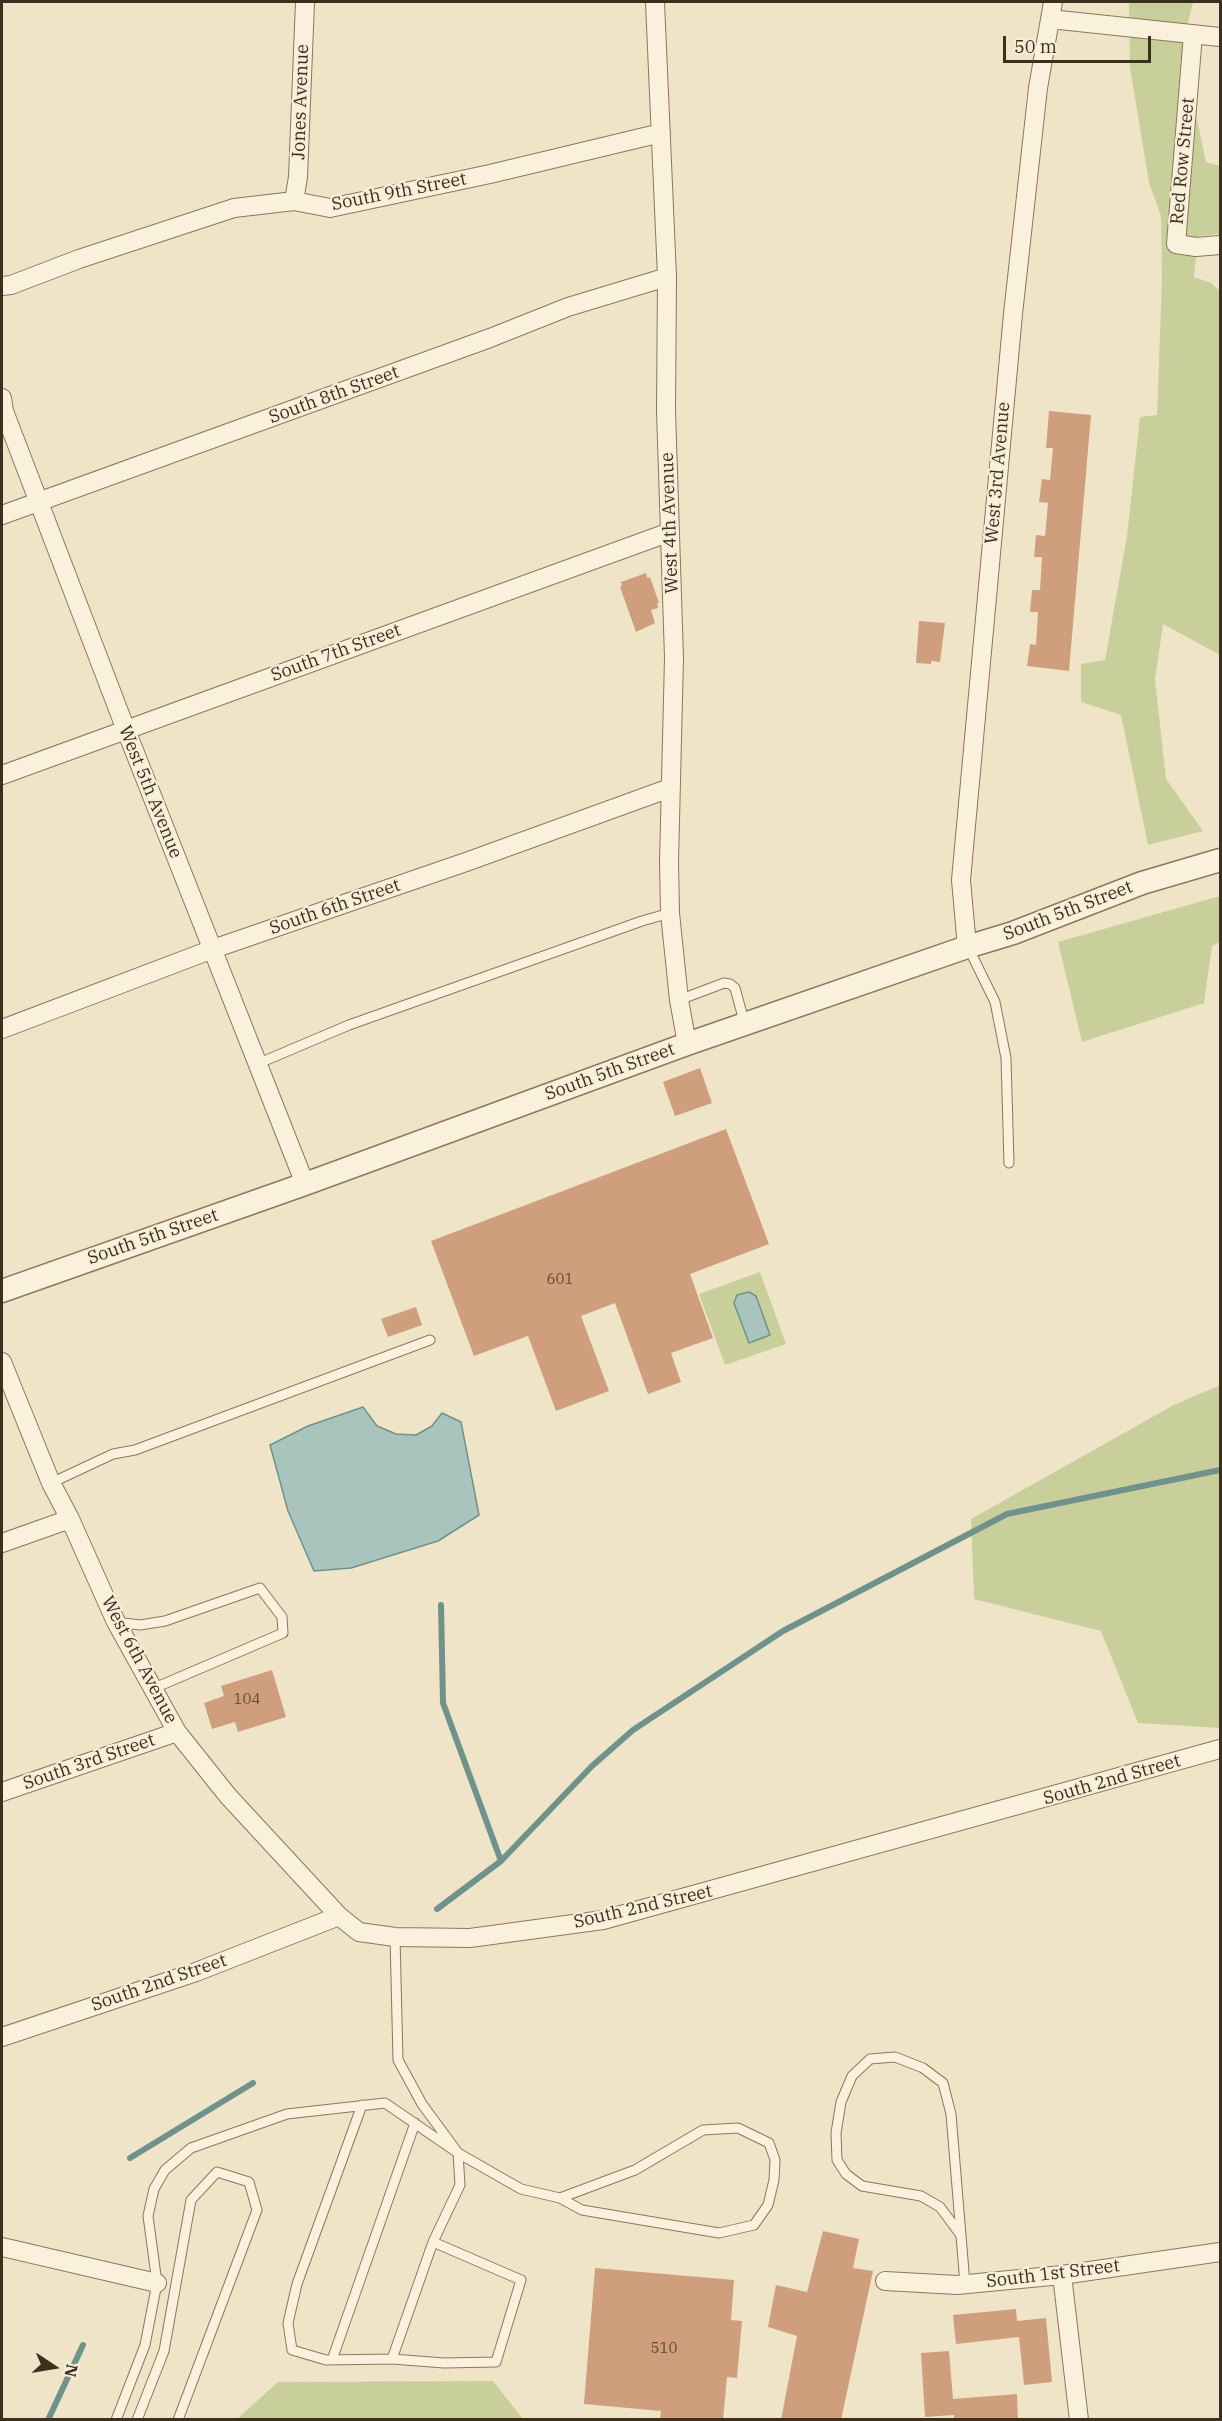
<!DOCTYPE html>
<html>
<head>
<meta charset="utf-8">
<style>
  body { margin:0 }
  #map { position:relative; width:1222px; height:2421px; overflow:hidden; background:#f0e4c8; font-family:"IBM Plex Serif",serif }
  canvas { display:block }
  .frame { position:absolute; inset:0; border:3px solid #3d2e20; pointer-events:none }
  .north { position:absolute; left:24px; top:2337px; width:60px; height:60px; -webkit-text-stroke:4px #f7eed8; paint-order:stroke; rotate:102deg; font-size:16px; font-weight:700; line-height:24px; text-align:center; color:#3d2e20 }
  .north::after { content:''; display:block; margin:auto; width:21px; height:27px; background:#3d2e20; clip-path:polygon(50% 0,100% 100%,50% 72%,0 100%) }
  .scale { position:absolute; left:1003px; top:36px; width:148px; height:27px; box-sizing:border-box; border:3px solid #3d2e20; border-top:0; padding-left:8px; font-size:18px; line-height:21px; white-space:nowrap; color:#3d2e20; -webkit-text-stroke:4px #f7eed8; paint-order:stroke }
</style>
</head>
<body>
<div id="map">
<canvas width="1222" height="2421"></canvas>
<div class="frame"></div>
<div class="north">N</div>
<div class="scale">50 m</div>
</div>
<script>
const ctx = document.querySelector('canvas').getContext('2d');
ctx.lineJoin = 'round';
function fillPath(path, color) { ctx.fillStyle = color; ctx.fill(path, 'evenodd'); }
const toPath = rows => new Path2D(rows.map(r => 'M' + r).join(''));
function strokePath(path, color, width, dash) { ctx.strokeStyle = color; ctx.lineWidth = width; ctx.lineCap = dash ? 'butt' : 'round'; ctx.setLineDash(dash || []); ctx.stroke(path); }
function label(font, color, halo, rows, align = 'center') {
  ctx.font = font + ' "IBM Plex Serif",serif'; ctx.lineWidth = 4.5; ctx.setLineDash([]); ctx.textBaseline = 'middle'; ctx.strokeStyle = halo; ctx.fillStyle = color; for (const [text, x, y, turn = 0] of rows) {
    ctx.save(); ctx.translate(x, y); ctx.rotate((+turn || 0) * Math.PI / 180); ctx.textAlign = isNaN(turn) ? turn : align; if (halo) ctx.strokeText(text, 0, 0); ctx.fillText(text, 0, 0); ctx.restore();
  }
}
fillPath(toPath([
  [1129,2,1193,2,1182,49,1206,162,1220,166,1220,234,1198,236,1194,277,1211,283,1220,291,1220,655,1163,624,1155,679,1166,779,1203,831,1148,845,1121,715,1081,702,1081,664,1105,660,1127,536,1140,417,1157,415,1162,279,1161,216,1149,183,1130,67],
  [1220,896,1220,942,1212,946,1204,1003,1082,1042,1058,942],
  [760,1272,786,1344,725,1365,699,1294],
  [1220,1385,1220,1728,1138,1723,1101,1631,974,1599,971,1519,1172,1406],
  [493,2381,523,2419,237,2419,278,2382]
]), '#c9cf9b');
const water = toPath([
  [749,1292,756,1296,770,1335,749,1343,734,1303,737,1295,749,1292],
  [363,1407,377,1426,396,1434,416,1435,432,1426,442,1413,461,1422,479,1515,438,1541,351,1568,314,1571,288,1511,270,1445,308,1426,363,1407]
]);
fillPath(water, '#a9c4bc');
strokePath(water, '#6f938a', 1.5);
strokePath(toPath([
  [441,1605,443,1703,501,1861],
  [437,1909,501,1861,592,1766,633,1730,783,1631,1007,1514,1220,1470],
  [130,2158,253,2083],
  [48,2420,83,2345]
]), '#6f938a', 6);
fillPath(toPath([
  [1049,411,1091,415,1069,671,1027,666,1030,644,1036,645,1038,612,1030,612,1032,590,1040,590,1042,557,1034,557,1036,535,1045,536,1048,503,1039,502,1042,479,1050,480,1053,448,1046,448],
  [646,573,647,578,650,577,659,603,657,603,658,608,651,610,655,623,636,632,620,587,622,586,621,582],
  [919,621,945,623,940,662,931,661,931,664,916,663],
  [700,1068,712,1103,675,1116,663,1082],
  [726,1129,769,1244,690,1274,713,1338,671,1353,681,1382,648,1394,615,1303,581,1316,609,1391,556,1411,528,1336,474,1356,431,1241],
  [416,1307,422,1325,388,1337,381,1319],
  [272,1670,286,1717,238,1732,235,1722,212,1729,204,1703,224,1696,221,1686],
  [823,2231,859,2239,853,2268,873,2271,841,2420,781,2420,797,2336,768,2327,776,2285,807,2292],
  [595,2268,734,2280,731,2320,742,2321,737,2378,727,2377,723,2420,660,2420,661,2411,584,2404],
  [1016,2309,1017,2321,1046,2318,1052,2382,1024,2385,1019,2337,956,2344,953,2315],
  [949,2351,953,2399,1017,2394,1018,2420,954,2420,954,2415,925,2417,921,2353]
]), '#cf9f7d');
const service = toPath([
  [968,947,995,1002,1006,1058,1009,1163],
  [679,1000,724,983,730,984,735,988,745,1025],
  [257,1064,349,1025,642,921,670,913],
  [51,1483,113,1454,135,1450,430,1340],
  [116,1622,140,1625,165,1621,260,1588,282,1617,283,1633,152,1689],
  [395,1937,398,2060,422,2104,458,2153,460,2185,433,2242,392,2359,444,2363,496,2362,521,2280,433,2242],
  [362,2105,297,2284,288,2323,292,2350,326,2360,392,2359],
  [960,2234,940,2207,921,2196,862,2186,846,2174,837,2160,836,2133,841,2102,852,2076,870,2059,895,2057,923,2068,943,2083,951,2114,965,2284],
  [332,2360,415,2123],
  [116,2420,145,2345,157,2283,148,2216,154,2189,165,2170,191,2148,287,2114,385,2103,458,2153,521,2189,560,2198,582,2210,719,2233,754,2225,768,2205,774,2180,775,2160,769,2143,738,2128,703,2130,635,2170,560,2198],
  [137,2420,164,2351,191,2200,217,2172,249,2182,257,2210,178,2420]
]);
const minor = toPath([
  [655,2,667,277,666,410,674,658,669,862,670,913,679,1000,687,1044],
  [1050,19,1220,37],
  [1193,34,1176,244,1196,247,1220,245],
  [294,201,298,177,305,2],
  [2,286,11,285,79,259,234,208,294,201,330,208,490,174,661,133],
  [2,398,4,411,126,730,305,1184],
  [2,515,490,338,568,307,667,277],
  [2,775,670,532],
  [967,947,961,880,1013,314,1038,88,1053,2],
  [2,1029,213,949,466,862,670,788],
  [2,1362,51,1483,70,1519,116,1622,177,1732,228,1796,339,1916],
  [2,1543,70,1519],
  [2,1792,177,1732],
  [2,2037,196,1972,339,1916,359,1932,395,1937,470,1938,603,1920,1220,1749],
  [2,2247,157,2283],
  [1062,2275,1079,2420],
  [885,2281,957,2285,1062,2275,1220,2252]
]);
const tertiary = toPath([
  [2,1291,305,1184,687,1044,967,947,1013,933,1142,883,1220,860]
]);
strokePath(service, '#8d765c', 11);
strokePath(minor, '#8d765c', 20);
strokePath(tertiary, '#8d765c', 25);
strokePath(service, '#faf1dc', 9);
strokePath(minor, '#faf1dc', 18);
strokePath(tertiary, '#faf1dc', 22);
label('15px', '#624a37', null, [
  ["601",560,1280],
  ["104",247,1700],
  ["510",664,2349]
]);
label('18px', '#3d2e20', '#f7eed8', [
  ["Jones Avenue",301,102,-88],
  ["Red Row Street",1183,161,-85],
  ["South 9th Street",399,192,-11],
  ["South 8th Street",334,395,-20],
  ["West 3rd Avenue",998,473,-85],
  ["West 4th Avenue",670,523,-92],
  ["South 7th Street",336,653,-20],
  ["West 5th Avenue",150,792,68],
  ["South 6th Street",335,907,-19],
  ["South 5th Street",1068,911,-21],
  ["South 5th Street",610,1072,-20],
  ["South 5th Street",153,1237,-19],
  ["West 6th Avenue",139,1660,62],
  ["South 3rd Street",89,1762,-19],
  ["South 2nd Street",1112,1780,-16],
  ["South 2nd Street",643,1907,-13],
  ["South 2nd Street",159,1983,-19],
  ["South 1st Street",1053,2274,-7]
]);
</script>
</body>
</html>
